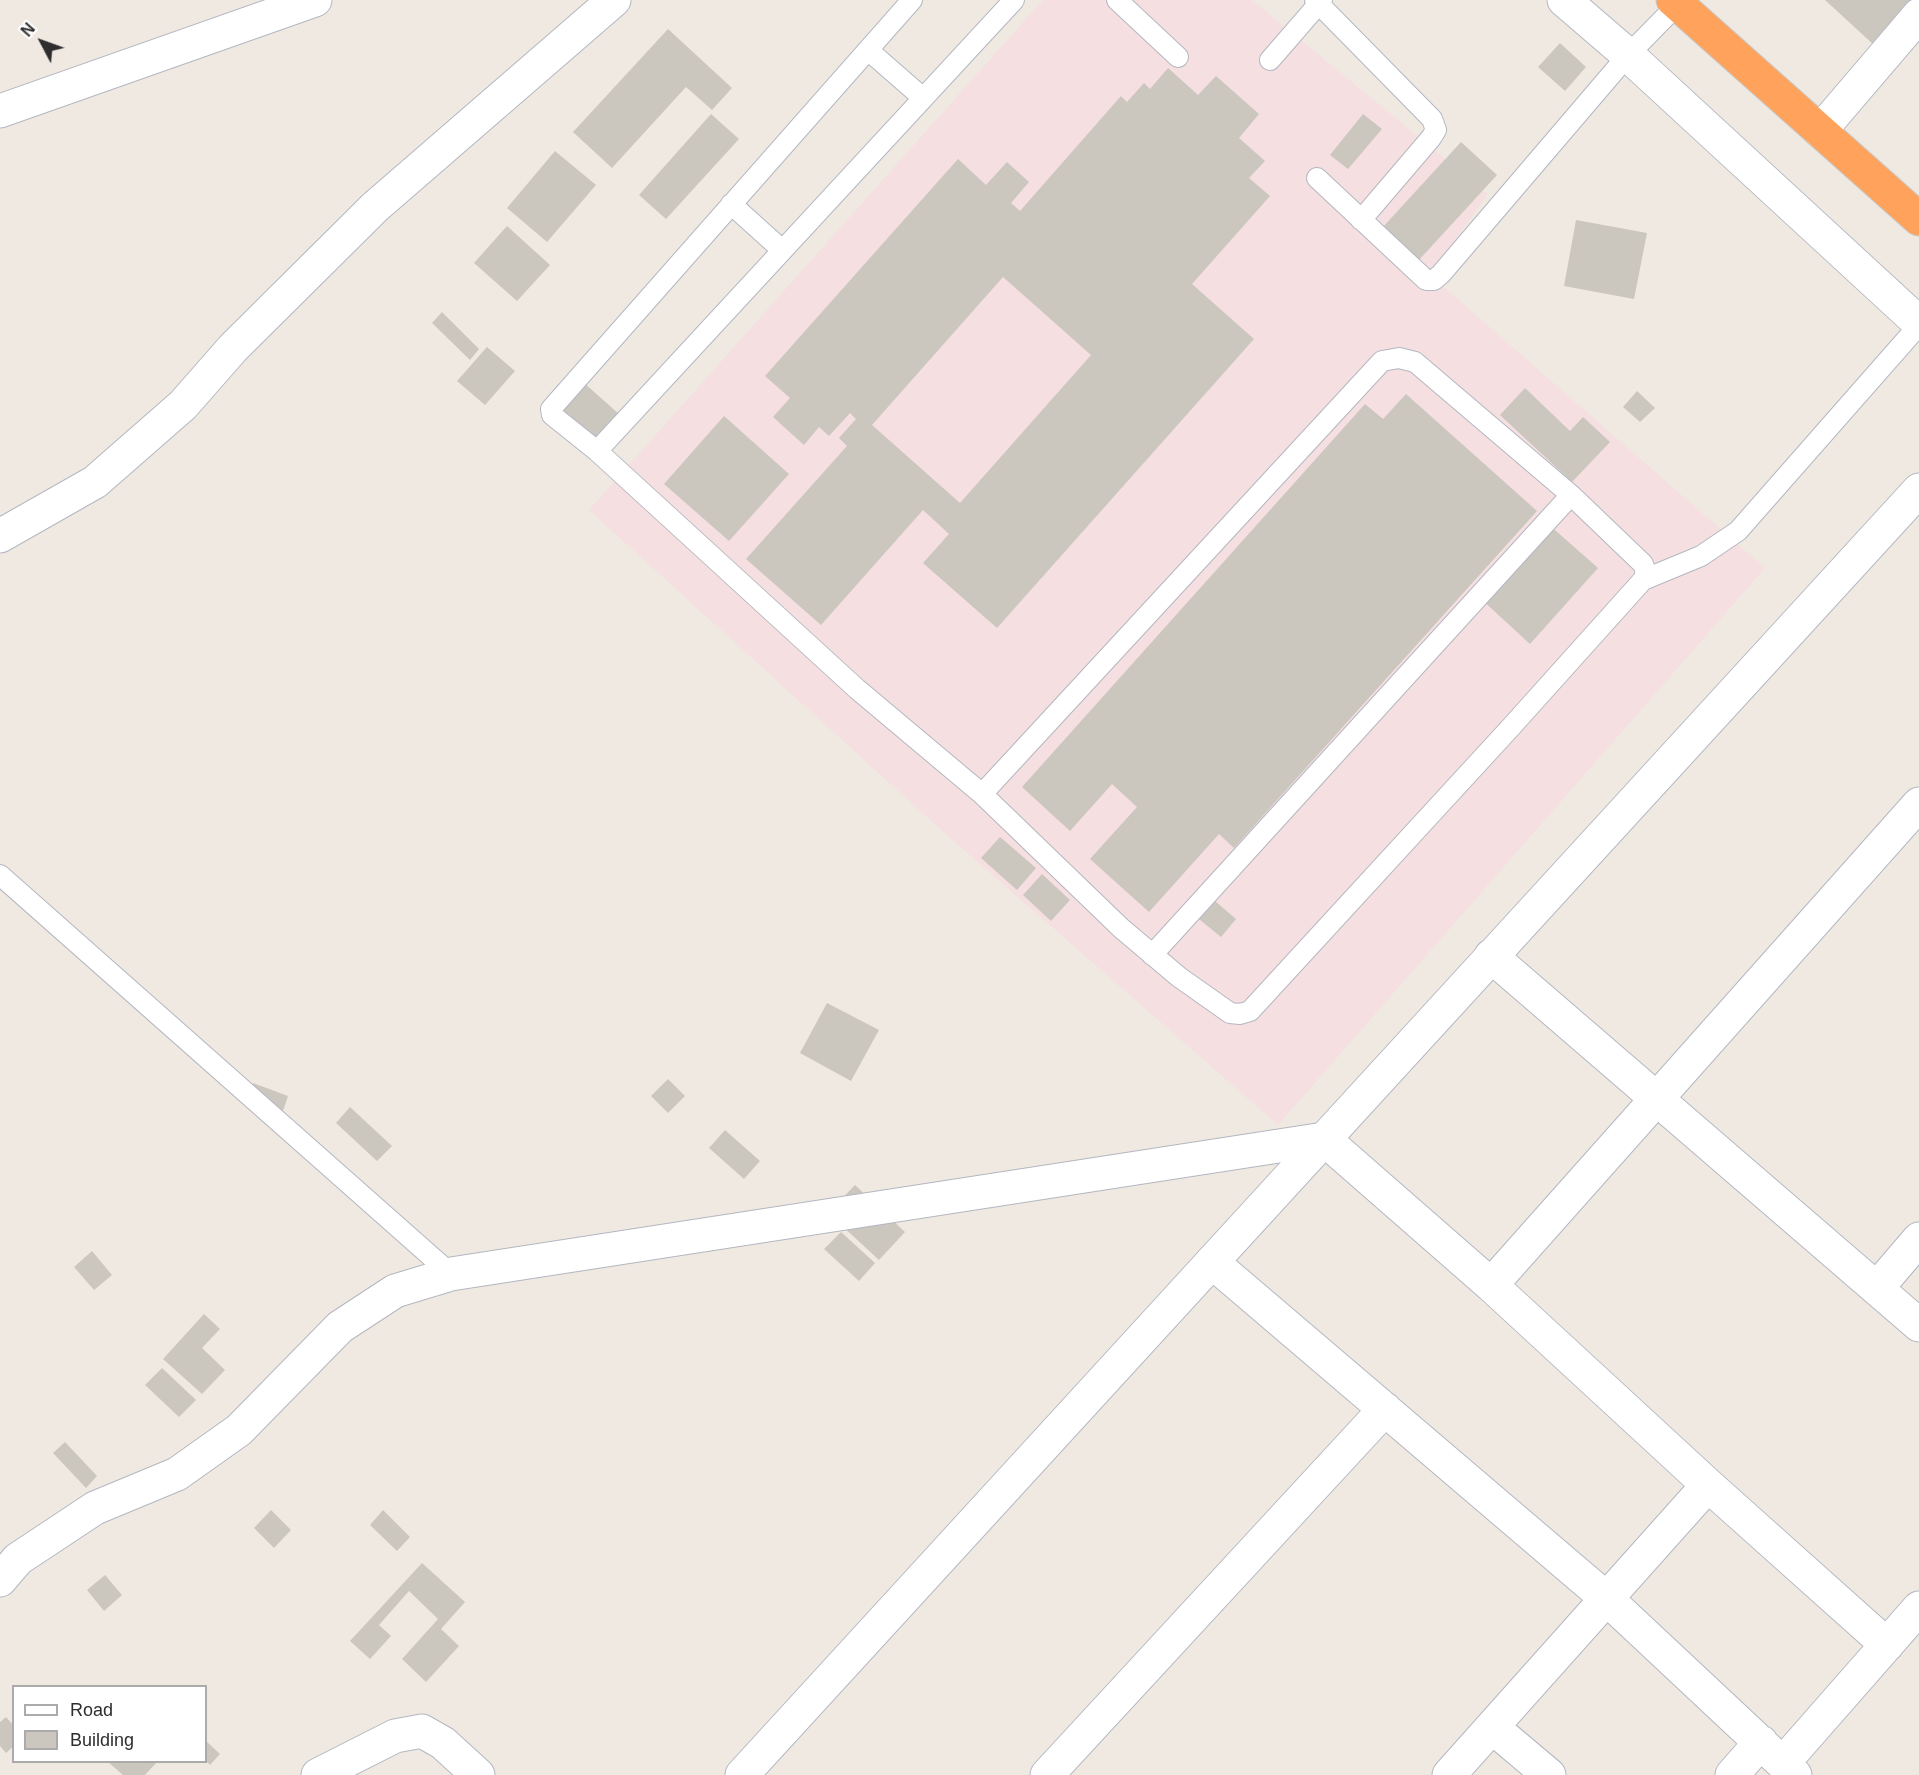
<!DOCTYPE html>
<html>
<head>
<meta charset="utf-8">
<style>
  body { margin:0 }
  #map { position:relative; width:1919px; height:1775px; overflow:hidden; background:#efe9e1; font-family:Arial,sans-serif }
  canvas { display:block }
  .legend { position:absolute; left:12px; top:1685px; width:195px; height:78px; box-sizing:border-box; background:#fff; border:2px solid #ababab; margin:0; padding:8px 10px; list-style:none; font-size:18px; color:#2e2e2e }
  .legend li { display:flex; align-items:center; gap:12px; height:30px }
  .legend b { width:30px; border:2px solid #ababab }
  .north { position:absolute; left:12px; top:12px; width:60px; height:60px; -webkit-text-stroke:4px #fff; paint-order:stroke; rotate:311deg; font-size:16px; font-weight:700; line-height:24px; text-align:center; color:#2e2e2e }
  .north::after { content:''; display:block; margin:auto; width:21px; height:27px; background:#2e2e2e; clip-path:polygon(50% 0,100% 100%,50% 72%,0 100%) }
</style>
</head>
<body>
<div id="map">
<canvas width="1919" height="1775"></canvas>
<ul class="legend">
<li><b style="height:8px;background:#fff"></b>Road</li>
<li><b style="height:16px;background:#cbc7bf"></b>Building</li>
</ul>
<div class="north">N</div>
</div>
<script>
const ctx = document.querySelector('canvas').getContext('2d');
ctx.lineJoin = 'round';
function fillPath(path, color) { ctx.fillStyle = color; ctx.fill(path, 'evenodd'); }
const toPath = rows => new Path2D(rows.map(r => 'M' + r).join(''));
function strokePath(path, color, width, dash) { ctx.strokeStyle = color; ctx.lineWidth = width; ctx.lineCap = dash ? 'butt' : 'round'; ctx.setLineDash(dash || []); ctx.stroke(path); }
fillPath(toPath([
  [1043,0,1252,0,1488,194,1430,275,1765,568,1278,1125,939,828,589,510]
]), '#f5dfe0');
fillPath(toPath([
  [1825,0,1917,0,1875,46],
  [668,29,732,88,712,110,686,87,612,168,573,132],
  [1560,43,1586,67,1565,91,1538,67],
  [1168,68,1198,95,1216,76,1259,114,1239,138,1265,161,1249,178,1270,196,1192,284,1254,339,997,628,923,563,949,534,923,510,821,625,746,559,847,446,839,438,856,419,850,413,829,436,819,427,804,445,773,417,790,398,765,376,958,159,986,185,1007,162,1029,182,1011,203,1020,211,1121,96,1127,102,1144,83,1150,89],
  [1003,277,1091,355,960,503,872,425],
  [711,114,739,139,666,219,639,195],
  [1363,114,1382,129,1348,169,1330,155],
  [1461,142,1497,175,1418,261,1382,228],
  [555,151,596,185,547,242,507,208],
  [1576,220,1647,233,1634,299,1564,286],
  [507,226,550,265,517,301,474,263],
  [442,312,479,349,470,360,432,323],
  [487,347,515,371,485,405,457,381],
  [583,382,619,414,586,450,551,419],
  [1525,388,1570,431,1583,417,1610,442,1572,482,1500,415],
  [1637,391,1655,408,1640,422,1623,407],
  [1406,394,1537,511,1234,848,1219,834,1149,912,1090,859,1137,807,1112,784,1070,831,1022,787,1365,404,1383,419],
  [724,416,789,474,729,541,664,484],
  [1547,523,1598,568,1530,644,1480,598],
  [1000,837,1036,868,1017,890,981,858],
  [1042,874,1070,900,1051,921,1023,895],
  [1209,896,1236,919,1221,937,1194,915],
  [827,1003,879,1030,851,1081,800,1053],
  [668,1079,685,1096,668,1113,651,1096],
  [253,1083,288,1096,281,1117,245,1104],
  [350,1107,392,1146,377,1161,336,1123],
  [725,1130,760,1161,744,1179,709,1148],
  [855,1185,905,1232,879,1260,828,1213],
  [841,1232,875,1263,859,1281,824,1249],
  [92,1251,112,1275,94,1290,74,1267],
  [204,1314,220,1329,202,1348,225,1370,202,1394,163,1359],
  [162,1368,196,1400,179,1417,145,1385],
  [65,1442,97,1476,86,1488,53,1453],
  [271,1510,291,1530,274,1548,254,1528],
  [383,1510,410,1537,397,1551,370,1525],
  [422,1563,465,1602,441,1629,459,1646,426,1682,402,1659,438,1619,409,1591,379,1625,391,1636,370,1659,350,1641],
  [105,1575,122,1595,104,1611,87,1590],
  [6,1717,14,1726,14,1746,6,1753,0,1746,0,1722],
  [206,1741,220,1754,210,1765,206,1761],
  [108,1762,157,1762,145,1775,123,1775]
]), '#cbc7bf');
const lane = toPath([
  [912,0,551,409,552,415,597,451,857,689,982,794,1382,361,1399,358,1415,362,1571,495,1643,564,1646,572,1643,580,1511,727,1250,1011,1240,1014,1230,1013,1179,977,1121,928,982,794],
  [1117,0,1178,57],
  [1315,0,1432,119,1436,130,1431,138,1361,220],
  [868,50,923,98],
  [1270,60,1322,0],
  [1317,178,1426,280,1434,280,1441,274,1628,55,1678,4],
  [731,204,782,250],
  [597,451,1014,0],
  [1643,580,1701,556,1738,531,1919,325],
  [0,875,451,1274],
  [1152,955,1571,495]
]);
const street = toPath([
  [1564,0,1628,55,1919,323],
  [0,111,315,0],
  [1820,131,1919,15],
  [0,536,95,482,183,405,233,348,375,207,614,0],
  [1491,956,1919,1325],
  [1212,1262,1607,1599,1795,1775],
  [1491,1285,1919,804],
  [1877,1288,1919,1239],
  [0,1580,18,1559,95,1508,177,1474,239,1430,340,1327,395,1291,451,1274,1324,1139,1491,1285,1708,1485,1887,1645],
  [1492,1727,1549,1775],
  [1783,1763,1919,1608],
  [318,1775,395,1736,422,1731,443,1743,478,1775],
  [1047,1775,1385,1409],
  [1449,1775,1708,1485],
  [1732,1775,1761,1742]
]);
const secondary = toPath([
  [742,1775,1919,490]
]);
const highway = toPath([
  [1673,0,1919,219]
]);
strokePath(lane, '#b4b7c1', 22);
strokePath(street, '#b4b7c1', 35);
strokePath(secondary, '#b4b7c1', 35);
strokePath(highway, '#c9c9c9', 35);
strokePath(lane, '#fff', 20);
strokePath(street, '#fff', 33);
strokePath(secondary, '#fff', 33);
strokePath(highway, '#ffa35c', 33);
</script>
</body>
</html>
